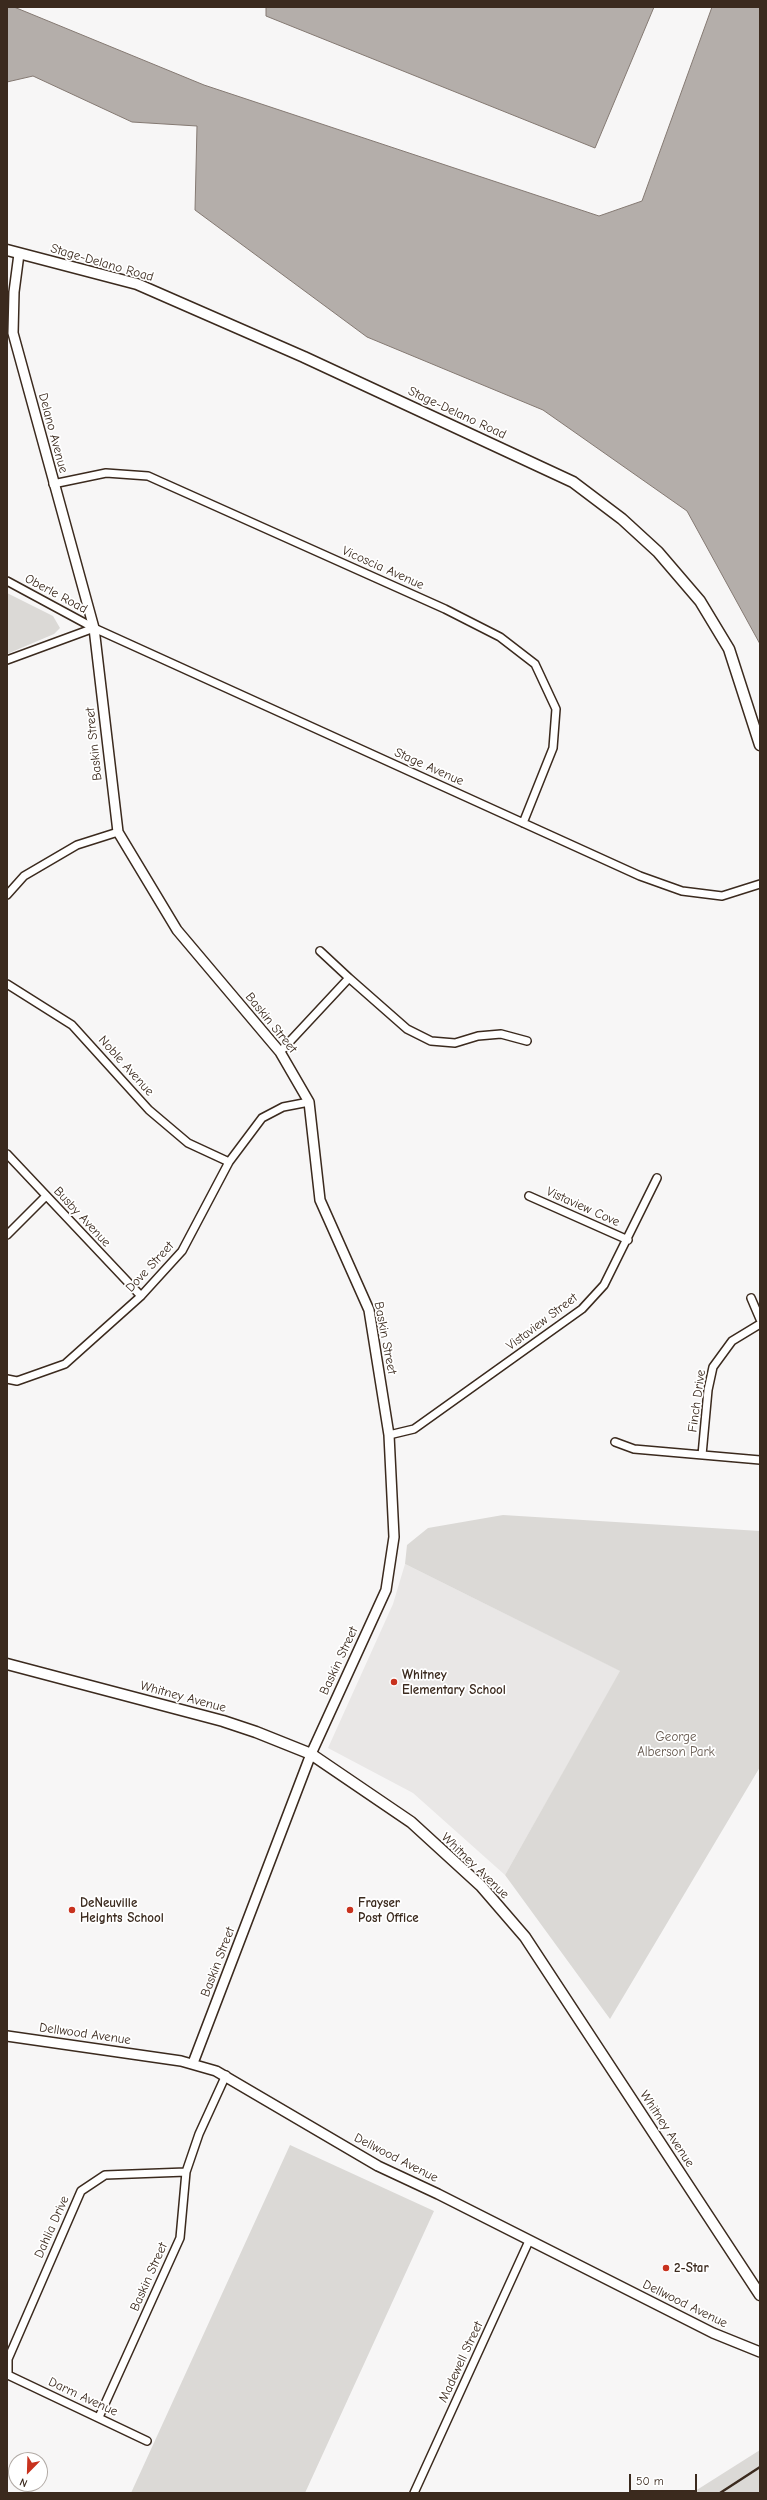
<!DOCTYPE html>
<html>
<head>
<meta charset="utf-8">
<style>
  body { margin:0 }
  #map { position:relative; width:767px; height:2500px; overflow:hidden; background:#f7f6f6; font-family:"Comic Neue",sans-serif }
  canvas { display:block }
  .frame { position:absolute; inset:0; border:8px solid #3b2a1e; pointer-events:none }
  .north { position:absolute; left:8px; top:2452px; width:40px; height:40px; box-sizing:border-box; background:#fff; border:1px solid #b1aaa5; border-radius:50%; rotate:203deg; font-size:11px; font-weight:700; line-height:16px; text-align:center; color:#3b2a1e }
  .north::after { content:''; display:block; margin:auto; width:14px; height:18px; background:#c8321e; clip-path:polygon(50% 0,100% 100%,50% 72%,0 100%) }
  .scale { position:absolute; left:629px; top:2474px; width:68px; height:18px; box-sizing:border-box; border:2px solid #3b2a1e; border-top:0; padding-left:5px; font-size:12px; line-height:14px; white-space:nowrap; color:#3b2a1e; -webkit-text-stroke:3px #fff; paint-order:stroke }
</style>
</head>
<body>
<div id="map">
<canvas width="767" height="2500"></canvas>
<div class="frame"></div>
<div class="north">N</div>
<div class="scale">50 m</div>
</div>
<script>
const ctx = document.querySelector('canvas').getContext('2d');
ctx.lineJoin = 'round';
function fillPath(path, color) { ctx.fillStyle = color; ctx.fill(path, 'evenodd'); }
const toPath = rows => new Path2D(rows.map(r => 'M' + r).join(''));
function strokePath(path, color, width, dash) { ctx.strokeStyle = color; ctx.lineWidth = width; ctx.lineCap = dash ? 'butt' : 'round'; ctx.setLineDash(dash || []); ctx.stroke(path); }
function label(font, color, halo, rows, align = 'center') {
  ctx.font = font + ' "Comic Neue",sans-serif'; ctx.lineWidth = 3.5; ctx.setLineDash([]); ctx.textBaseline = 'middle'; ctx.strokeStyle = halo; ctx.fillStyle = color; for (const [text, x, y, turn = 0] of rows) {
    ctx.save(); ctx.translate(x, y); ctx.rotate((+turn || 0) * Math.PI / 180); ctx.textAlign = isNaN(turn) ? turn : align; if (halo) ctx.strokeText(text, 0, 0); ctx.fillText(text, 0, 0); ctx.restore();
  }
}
fillPath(toPath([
  [405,1564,621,1671,505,1875,413,1793,328,1748,393,1604]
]), '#e9e7e6');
fillPath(toPath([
  [7,593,53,616,60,628,54,634,7,654],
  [503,1515,760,1531,760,1767,610,2019,505,1875,620,1671,405,1564,407,1545,428,1528],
  [290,2145,434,2211,305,2493,131,2493],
  [760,2450,760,2493,692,2493]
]), '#dbd9d6');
const water = toPath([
  [7,7,14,7,204,85,599,216,642,201,712,7,760,7,760,644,687,511,543,410,367,337,195,210,197,126,132,122,33,76,7,82,7,7],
  [266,7,654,7,595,148,266,16,266,7]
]);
fillPath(water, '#b4aeaa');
strokePath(water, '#847972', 1);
const minor = toPath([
  [53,484,106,473,148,476,445,609,500,637,535,664,556,709,553,748,523,823],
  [7,581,94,628,640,876,682,891,722,896,760,884],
  [7,660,94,628],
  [7,895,24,876,77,845,118,832],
  [320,951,349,978],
  [7,984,72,1025,149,1110,188,1143,229,1162],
  [280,1052,349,978,407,1029,431,1041,455,1043,478,1036,501,1034,527,1041],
  [7,1154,141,1296],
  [529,1196,628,1240],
  [7,1235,46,1196],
  [751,1298,760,1319],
  [7,1379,17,1381,65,1364,141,1296,182,1251,229,1162,262,1118,283,1107,309,1102],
  [389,1435,414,1429,582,1309,604,1285,657,1178],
  [615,1442,634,1449,760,1460],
  [702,1455,708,1390,713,1367,732,1341,760,1324],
  [99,2417,180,2238,186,2172,199,2134,226,2075],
  [147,2441,8,2375,8,2359,81,2191,105,2175,186,2172],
  [414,2493,529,2241]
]);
const tertiary = toPath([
  [19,254,14,292,13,333,94,628,118,832,177,930,280,1052,309,1102,320,1200,369,1310,389,1435,394,1537,386,1590,311,1754,193,2063],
  [7,2036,181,2061,216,2071,378,2166,438,2194,713,2333,760,2352]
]);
const secondary = toPath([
  [7,250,137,284,304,357,573,482,622,519,658,552,700,601,729,649,760,745],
  [7,1664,223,1721,256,1732,311,1754,411,1822,481,1886,525,1937,760,2295]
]);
strokePath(minor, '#3b2a1e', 10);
strokePath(tertiary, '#3b2a1e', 12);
strokePath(secondary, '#3b2a1e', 13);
strokePath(minor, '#fff', 7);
strokePath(tertiary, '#fff', 9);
strokePath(secondary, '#fff', 10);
strokePath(toPath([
  [720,2493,760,2467]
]), '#3b2a1e', 2.5);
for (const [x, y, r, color] of [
  [394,1682,4,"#c8321e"],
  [72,1910,4,"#c8321e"],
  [350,1910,4,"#c8321e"],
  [666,2268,4,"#c8321e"]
]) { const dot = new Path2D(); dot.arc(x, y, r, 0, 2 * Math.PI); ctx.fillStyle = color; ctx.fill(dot); strokePath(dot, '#fff', 1.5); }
label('13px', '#3b2a1e', '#fff', [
  ["Stage-Delano Road",102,263,16],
  ["Stage-Delano Road",457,413,25],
  ["Delano Avenue",53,433,75],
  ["Vicoscia Avenue",383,568,24],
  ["Oberle Road",56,594,28],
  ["Baskin Street",94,744,-96],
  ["Stage Avenue",429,767,24],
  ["Baskin Street",271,1023,51],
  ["Noble Avenue",126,1066,48],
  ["Vistaview Cove",583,1207,24],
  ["Busby Avenue",82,1217,47],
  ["Dove Street",150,1267,-47],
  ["Vistaview Street",542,1322,-37],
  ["Baskin Street",385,1338,79],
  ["Finch Drive",697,1401,-82],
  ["Baskin Street",339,1661,-65],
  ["Whitney Avenue",183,1697,15],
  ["Whitney Avenue",475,1866,44],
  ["Baskin Street",218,1962,-69],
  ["Dellwood Avenue",85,2034,8],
  ["Whitney Avenue",667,2129,57],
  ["Dellwood Avenue",396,2158,27],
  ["Dahlia Drive",52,2227,-66],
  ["Baskin Street",149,2277,-66],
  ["Dellwood Avenue",685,2304,26],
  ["Madewell Street",461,2362,-65],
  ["Darm Avenue",83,2397,25]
]);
label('bold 13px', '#3b2a1e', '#fff', [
  ["Whitney",402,1675],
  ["Elementary School",402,1690],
  ["DeNeuville",80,1903],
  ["Heights School",80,1918],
  ["Frayser",358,1903],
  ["Post Office",358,1918],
  ["2-Star",674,2268]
], 'left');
label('13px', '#63564c', '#fff', [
  ["George",676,1737],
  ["Alberson Park",676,1752]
]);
</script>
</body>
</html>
